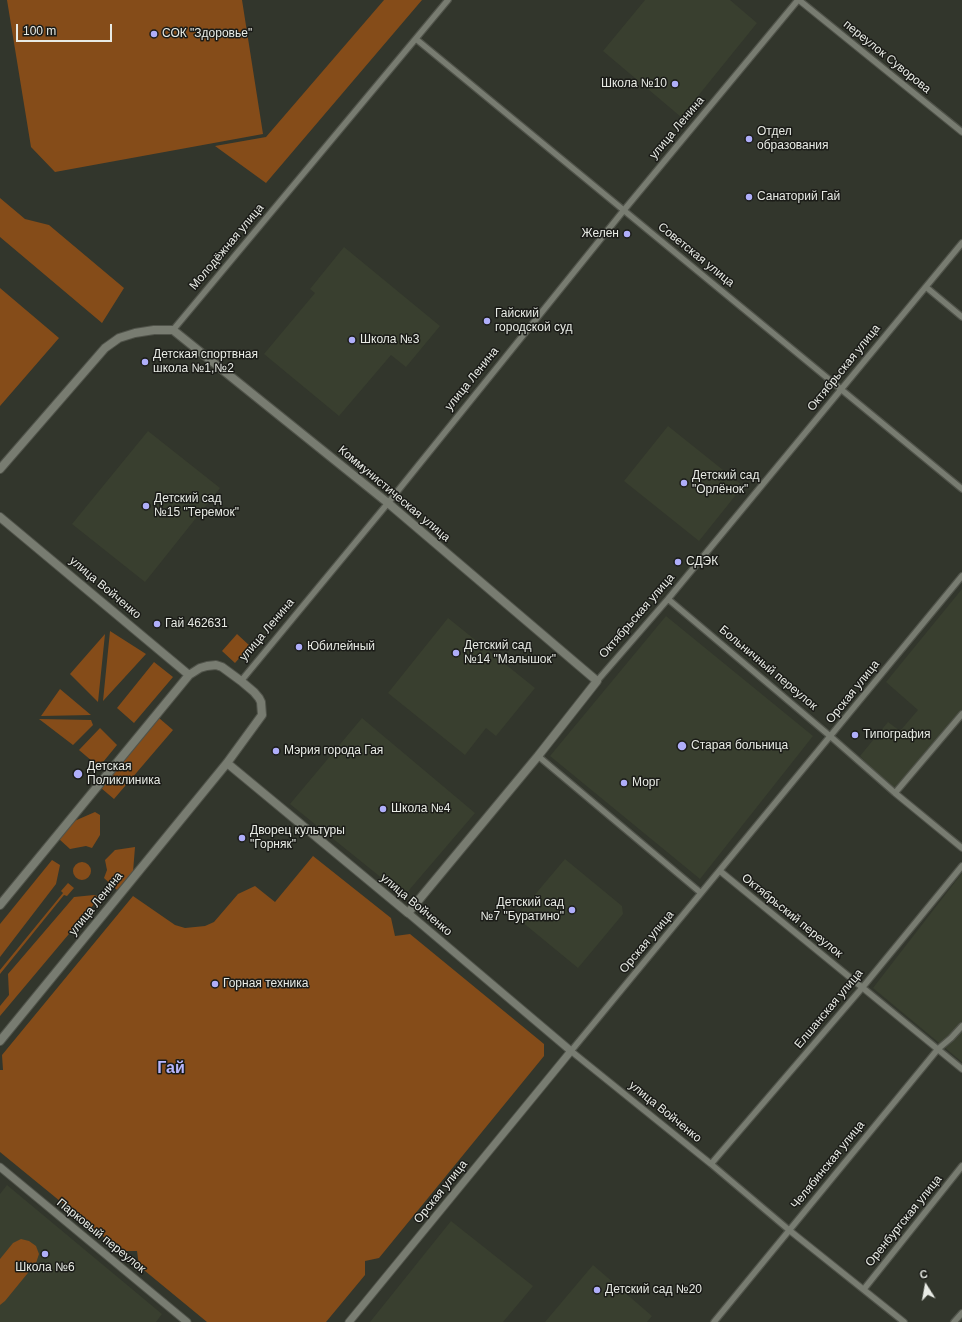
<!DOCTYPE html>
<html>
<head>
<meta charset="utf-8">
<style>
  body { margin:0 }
  #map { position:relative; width:962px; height:1322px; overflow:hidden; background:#32362c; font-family:Helvetica,sans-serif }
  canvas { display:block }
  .north { position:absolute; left:906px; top:1266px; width:40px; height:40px; -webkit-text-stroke:3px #1b1c18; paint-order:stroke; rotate:349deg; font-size:11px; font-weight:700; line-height:16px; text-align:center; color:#e8ebe5 }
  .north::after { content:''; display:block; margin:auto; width:14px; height:18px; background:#e8ebe5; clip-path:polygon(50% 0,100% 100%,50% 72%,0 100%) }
  .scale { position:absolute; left:16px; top:24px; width:96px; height:18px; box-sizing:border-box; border:2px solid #e8ebe5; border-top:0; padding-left:5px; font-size:12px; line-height:14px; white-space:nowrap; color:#e8ebe5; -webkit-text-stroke:3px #1b1c18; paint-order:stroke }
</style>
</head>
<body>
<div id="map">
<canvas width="962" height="1322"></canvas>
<div class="north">С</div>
<div class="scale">100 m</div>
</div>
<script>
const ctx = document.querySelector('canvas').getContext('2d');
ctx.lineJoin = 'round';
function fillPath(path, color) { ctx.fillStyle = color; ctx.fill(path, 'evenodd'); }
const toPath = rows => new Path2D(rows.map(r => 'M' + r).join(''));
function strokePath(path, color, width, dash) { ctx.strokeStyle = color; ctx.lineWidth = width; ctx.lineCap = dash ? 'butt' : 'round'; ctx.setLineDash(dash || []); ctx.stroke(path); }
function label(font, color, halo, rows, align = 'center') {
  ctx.font = font + ' Helvetica,sans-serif'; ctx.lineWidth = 3; ctx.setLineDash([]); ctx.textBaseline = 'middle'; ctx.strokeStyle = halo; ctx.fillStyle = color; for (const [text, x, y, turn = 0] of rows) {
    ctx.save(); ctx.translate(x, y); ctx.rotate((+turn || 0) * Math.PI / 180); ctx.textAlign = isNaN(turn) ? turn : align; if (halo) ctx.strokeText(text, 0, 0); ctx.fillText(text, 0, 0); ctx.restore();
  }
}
fillPath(toPath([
  [645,0,730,0,757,23,681,117,603,51],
  [344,247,440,326,406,367,391,355,339,416,264,354,315,293,310,289],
  [668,426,743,486,699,541,624,481],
  [148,431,220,488,145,582,72,524],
  [962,589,962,710,895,788,870,767,860,756,888,722,900,731,918,710,886,682],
  [666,616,813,736,700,879,550,756],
  [448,618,535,688,496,736,486,728,465,755,388,693],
  [362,718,475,813,404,896,290,804],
  [565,859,622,906,623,914,578,968,516,917],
  [962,873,962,1062,873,988],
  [7,1185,162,1314,156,1322,0,1322,0,1194],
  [451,1221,533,1286,529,1291,503,1322,370,1322],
  [593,1265,652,1316,647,1322,545,1322]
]), '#393f2f');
fillPath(toPath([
  [7,0,242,0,263,134,55,172,31,147],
  [384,0,422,0,266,183,215,146,266,137],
  [0,198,25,219,49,225,124,288,102,323,0,237],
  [0,288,59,338,0,406],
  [110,631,146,654,103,701],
  [105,634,98,702,70,674],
  [237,634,250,646,235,663,222,651],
  [154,662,173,677,134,723,117,708],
  [60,689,91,715,41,716],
  [159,718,173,730,114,799,101,788],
  [39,719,91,720,93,725,73,745],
  [100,728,117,745,99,767,79,750],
  [95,812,100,815,100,835,92,848,86,846,70,849,59,839,72,822],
  [135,847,133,872,117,890,104,878,107,870,105,860,115,850],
  [313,856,391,918,395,936,410,934,544,1044,544,1056,379,1258,365,1261,365,1275,326,1322,207,1322,139,1266,137,1251,121,1251,0,1152,0,1070,3,1070,2,1055,133,896,175,925,185,928,205,926,214,922,238,894,255,886,275,902],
  [52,860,60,865,56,884,0,957,0,924],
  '73 871a9 9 0 1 1 18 0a9 9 0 1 1-18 0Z',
  [68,883,74,888,67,896,64,895,0,974,0,970,63,893,61,891],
  [94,895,100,897,0,1016,0,1006,9,995,8,974,74,897],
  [21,1239,29,1241,36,1246,39,1254,36,1263,5,1301,0,1305,0,1259,13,1243]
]), '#854c19');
const minor = toPath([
  [799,0,962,132],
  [416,39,962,489],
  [926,287,962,317],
  [173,330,448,0],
  [668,599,830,736,895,793,962,848],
  [241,681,388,503,624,210,798,0],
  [597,681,668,599,962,243],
  [538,756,701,893],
  [895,793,962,714],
  [720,871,962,1069],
  [711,1164,862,988,962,866],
  [864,1289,962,1166],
  [714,1322,938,1049,951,1038,962,1026],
  [904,1322,789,1230,711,1164,571,1051,962,576],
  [954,1322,962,1313]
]);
const tertiary = toPath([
  [0,1167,187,1322],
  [349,1322,571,1051,408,913]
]);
const secondary = toPath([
  [0,469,105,348,119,338,135,333,154,330,173,330,388,503,597,681,538,756,408,913,227,763],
  [0,517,189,675,200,668,207,666,216,665,222,667,241,681,254,692,259,698,261,702,262,715,227,763,0,1041],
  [0,905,189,675]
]);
strokePath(minor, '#50534a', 8);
strokePath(tertiary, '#50534a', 9);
strokePath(secondary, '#50534a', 10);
strokePath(minor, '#787c71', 5.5);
strokePath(tertiary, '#787c71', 7);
strokePath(secondary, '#787c71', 8);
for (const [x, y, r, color] of [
  [154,34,4,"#afaefa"],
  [675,84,4,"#afaefa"],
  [749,139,4,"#afaefa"],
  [749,197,4,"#afaefa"],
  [627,234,4,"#afaefa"],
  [487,321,4,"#afaefa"],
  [352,340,4,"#afaefa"],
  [145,362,4,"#afaefa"],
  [684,483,4,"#afaefa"],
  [146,506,4,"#afaefa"],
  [678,562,4,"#afaefa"],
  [157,624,4,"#afaefa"],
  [299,647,4,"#afaefa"],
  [456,653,4,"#afaefa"],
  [855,735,4,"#afaefa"],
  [682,746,5,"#afaefa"],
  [276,751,4,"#afaefa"],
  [78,774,5,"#afaefa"],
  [624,783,4,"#afaefa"],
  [383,809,4,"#afaefa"],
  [242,838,4,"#afaefa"],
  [572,910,4,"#afaefa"],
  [215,984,4,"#afaefa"],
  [45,1254,4,"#afaefa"],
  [597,1290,4,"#afaefa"]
]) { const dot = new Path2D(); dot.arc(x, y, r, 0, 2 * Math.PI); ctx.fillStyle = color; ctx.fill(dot); strokePath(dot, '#1b1c18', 1.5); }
label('12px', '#e8ebe5', '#1b1c18', [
  ["СОК \"Здоровье\"",162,34],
  ["Школа №10",667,84,"right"],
  ["Отдел",757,132],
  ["образования",757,146],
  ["Санаторий Гай",757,197],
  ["Желен",619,234,"right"],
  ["Гайский",495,314],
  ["городской суд",495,328],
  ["Школа №3",360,340],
  ["Детская спортвная",153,355],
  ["школа №1,№2",153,369],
  ["Детский сад",692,476],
  ["\"Орлёнок\"",692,490],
  ["Детский сад",154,499],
  ["№15 \"Теремок\"",154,513],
  ["СДЭК",686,562],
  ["Гай 462631",165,624],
  ["Детский сад",464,646],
  ["№14 \"Малышок\"",464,660],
  ["Юбилейный",307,647],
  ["Типография",863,735],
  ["Старая больница",691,746],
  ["Мэрия города Гая",284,751],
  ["Детская",87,767],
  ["Поликлиника",87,781],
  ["Морг",632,783],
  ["Школа №4",391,809],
  ["Дворец культуры",250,831],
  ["\"Горняк\"",250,845],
  ["Детский сад",564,903,"right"],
  ["№7 \"Буратино\"",564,917,"right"],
  ["Горная техника",223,984],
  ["Школа №6",45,1268,"center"],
  ["Детский сад №20",605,1290]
], 'left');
label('12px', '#e8ebe5', '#1b1c18', [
  ["переулок Суворова",887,57,39],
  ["улица Ленина",677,128,-50],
  ["Молодёжная улица",227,247,-50],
  ["Советская улица",696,255,39],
  ["Октябрьская улица",844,368,-51],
  ["улица Ленина",472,379,-51],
  ["Коммунистическая улица",394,494,40],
  ["улица Войченко",105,588,40],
  ["Октябрьская улица",637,616,-49],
  ["улица Ленина",267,630,-50],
  ["Больничный переулок",768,668,40],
  ["Орская улица",853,692,-51],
  ["улица Ленина",96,904,-51],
  ["улица Войченко",416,905,40],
  ["Октябрьский переулок",792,916,39],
  ["Орская улица",647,942,-50],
  ["Елшанская улица",829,1009,-50],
  ["улица Войченко",665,1112,39],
  ["Челябинская улица",828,1165,-51],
  ["Орская улица",441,1192,-51],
  ["Оренбургская улица",904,1221,-51],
  ["Парковый переулок",101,1236,39]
]);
label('bold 16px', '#b7b6fd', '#1b1c18', [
  ["Гай",171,1069]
]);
</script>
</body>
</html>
